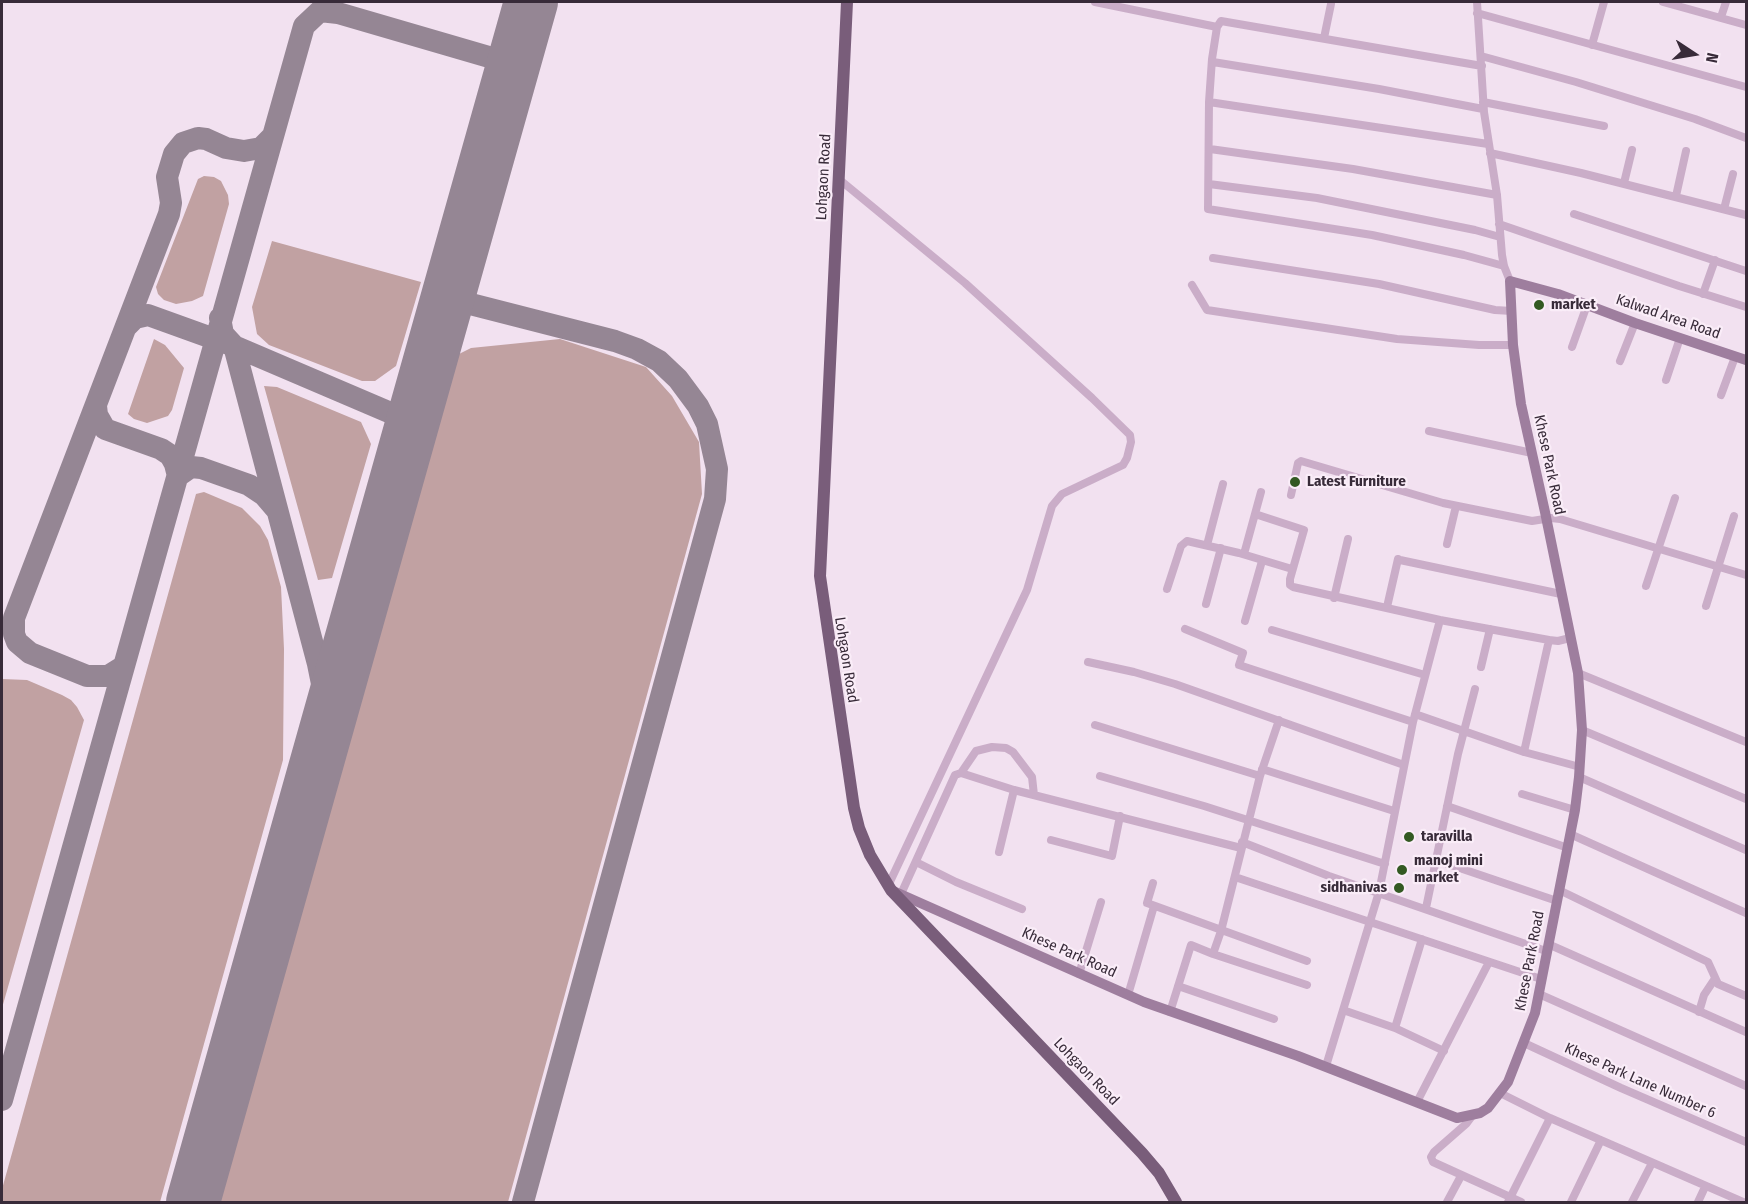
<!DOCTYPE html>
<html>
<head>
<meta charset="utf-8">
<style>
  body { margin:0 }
  #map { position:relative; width:1748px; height:1204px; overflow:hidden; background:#f2e1f0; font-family:"Fira Sans Condensed",sans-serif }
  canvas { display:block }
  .frame { position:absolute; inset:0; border:3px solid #382b39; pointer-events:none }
  .north { position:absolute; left:1664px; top:24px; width:60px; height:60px; -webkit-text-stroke:4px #faedf8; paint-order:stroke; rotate:102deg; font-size:16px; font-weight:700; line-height:24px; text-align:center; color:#382b39 }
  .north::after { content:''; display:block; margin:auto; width:21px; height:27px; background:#382b39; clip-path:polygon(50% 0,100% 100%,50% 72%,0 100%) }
</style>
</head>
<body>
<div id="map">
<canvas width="1748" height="1204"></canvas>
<div class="frame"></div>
<div class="north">N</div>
</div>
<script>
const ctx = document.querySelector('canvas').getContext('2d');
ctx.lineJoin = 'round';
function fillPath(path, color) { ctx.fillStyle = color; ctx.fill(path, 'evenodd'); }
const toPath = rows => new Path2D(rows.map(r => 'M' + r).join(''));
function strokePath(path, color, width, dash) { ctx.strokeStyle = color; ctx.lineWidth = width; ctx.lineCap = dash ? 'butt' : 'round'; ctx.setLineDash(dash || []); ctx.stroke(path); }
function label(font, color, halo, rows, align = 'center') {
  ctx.font = font + ' "Fira Sans Condensed",sans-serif'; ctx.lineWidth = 4.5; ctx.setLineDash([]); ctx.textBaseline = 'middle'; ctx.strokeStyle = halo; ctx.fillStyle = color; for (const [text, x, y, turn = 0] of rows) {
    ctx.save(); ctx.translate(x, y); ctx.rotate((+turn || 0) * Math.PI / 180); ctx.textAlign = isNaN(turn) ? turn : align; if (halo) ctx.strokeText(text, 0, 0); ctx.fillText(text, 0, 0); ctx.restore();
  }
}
fillPath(toPath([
  [204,176,214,177,221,181,228,195,229,204,203,296,192,301,176,304,164,300,158,294,156,287,198,179],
  [272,241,421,282,396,366,375,381,362,381,269,345,257,334,252,307],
  [154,339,165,345,184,368,172,410,168,416,147,423,134,419,128,414],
  [560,339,646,367,672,396,699,442,702,494,508,1202,217,1202,453,357,471,348],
  [264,386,277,387,361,422,371,444,332,578,318,580],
  [204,492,242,508,260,526,268,540,281,587,284,649,283,760,160,1202,2,1202,2,1189,196,494],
  [2,679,27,680,62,695,71,700,77,707,84,720,2,1008]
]), '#c1a1a2');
strokePath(toPath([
  [447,298,615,341,637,349,659,361,678,379,698,406,707,424,717,469,715,499,523,1202],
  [220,318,223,334,234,346,318,664,329,718],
  [126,327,135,318,148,315,234,346,412,422],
  [96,406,97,415,105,429,161,449,170,455,175,464,178,476,191,467,201,468,249,485,264,495,276,509],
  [318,664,326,664,337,660,348,650],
  [124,666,108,676,87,676,30,653,17,642,14,634,14,618,169,214,171,203,167,177,174,154,183,143,198,138,206,139,226,148,244,151,261,148,272,137],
  [2,1100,304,26,320,11,338,13,513,64]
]), '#958694', 22);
strokePath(toPath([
  [193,1202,531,2]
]), '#958694', 54);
strokePath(toPath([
  [1095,2,1217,27],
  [1477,2,1484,112,1497,195,1502,255,1504,266,1510,281],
  [1663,2,1746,25],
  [1477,13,1746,87],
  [1721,17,1726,2],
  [1324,38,1331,4],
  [1592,45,1604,2],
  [1481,56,1576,82,1695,119,1746,138],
  [1213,62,1379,89,1483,109],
  [1482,66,1221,21,1217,27,1212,59,1209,102,1208,209,1372,235,1464,255,1504,266],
  [1209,102,1488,144],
  [1483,102,1604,126],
  [1210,149,1353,169,1497,195],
  [1490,153,1581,173,1746,215],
  [840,180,965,283,1092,398,1130,435,1131,442,1127,458,1123,465,1062,494,1052,506,1027,590,888,886],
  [1624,183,1632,150],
  [1209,184,1317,198,1475,230,1500,237],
  [1676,196,1686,151],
  [1724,209,1733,174],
  [1574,214,1746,271],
  [1499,224,1679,286,1746,307],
  [1213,258,1379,284,1495,310,1512,311],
  [1192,285,1207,310,1397,339,1479,345,1513,345],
  [1703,294,1715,260],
  [1572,347,1587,305],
  [1620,361,1635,323],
  [1666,380,1680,338],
  [1721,395,1735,357],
  [1429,431,1532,453],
  [1291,495,1298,463,1301,461,1443,503,1532,521,1551,518,1560,519,1746,575],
  [1255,514,1304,530,1290,579,1290,585,1293,587,1440,620,1549,640,1558,641,1570,638],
  [1447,544,1456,506],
  [1207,545,1223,484],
  [1244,554,1261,492],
  [1400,560,1561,594],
  [1646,586,1675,498],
  [1167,589,1181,546,1187,541,1239,553,1292,569],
  [1334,598,1348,539],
  [1206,604,1221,548],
  [1706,606,1734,516],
  [1387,607,1398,559],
  [1245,621,1262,561],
  [1185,629,1243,653,1239,665,1413,722],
  [1272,630,1425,675],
  [1088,662,1134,672,1175,684,1404,765],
  [1481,667,1490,629],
  [1578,673,1746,742],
  [1415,714,1524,752,1580,767],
  [1095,725,1260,776],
  [1582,730,1746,799],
  [1524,752,1549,640],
  [1262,769,1394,811],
  [961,773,1014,790,1241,848],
  [1100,776,1204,806,1385,864],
  [1579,777,1746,850],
  [1522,794,1575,810],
  [1447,806,1568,848],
  [1570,834,1746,913],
  [1051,840,1112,856,1120,816],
  [1242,842,1329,876,1546,951],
  [999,852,1014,790],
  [1436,860,1557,901],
  [916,862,956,882,1022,909],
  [1235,877,1541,979],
  [1153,883,1147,903,1307,961],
  [1559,890,1708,962,1718,984,1746,996],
  [901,894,955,775,961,773,976,751,992,747,1006,748,1013,752,1032,777,1034,795],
  [1426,908,1458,754,1475,689],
  [1548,944,1746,1032],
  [1213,954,1221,931,1260,776,1279,720],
  [1079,974,1101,902],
  [1178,986,1274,1019],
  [1539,994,1746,1086],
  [1128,995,1154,906],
  [1343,1010,1395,1028,1444,1051],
  [1170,1012,1191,945,1213,954,1307,985],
  [1699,1012,1704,995,1714,980],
  [1395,1028,1422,939],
  [1524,1043,1621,1088,1746,1142],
  [1326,1066,1379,892,1413,722,1440,620],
  [1500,1093,1550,1118,1743,1202],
  [1417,1102,1489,962],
  [1472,1116,1466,1124,1434,1152,1431,1157,1433,1162,1521,1202],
  [1447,1202,1461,1176],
  [1508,1202,1550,1118],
  [1571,1202,1601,1140],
  [1632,1202,1652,1163],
  [1698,1202,1705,1187]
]), '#caadc8', 8);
strokePath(toPath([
  [891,890,1144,1002,1298,1056,1457,1118,1480,1113,1488,1108,1508,1082,1535,1013,1575,810,1579,777,1582,730,1578,673,1545,512,1521,404,1513,345,1510,281,1558,294,1635,323,1746,360]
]), '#9e7e9e', 10);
strokePath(toPath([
  [847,2,820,576,854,808,859,828,870,855,891,890,1142,1153,1159,1173,1176,1202]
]), '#795d7a', 12);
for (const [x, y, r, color] of [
  [1539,305,6,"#335922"],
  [1295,482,6,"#335922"],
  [1409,837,6,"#335922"],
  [1402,870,6,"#335922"],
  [1399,888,6,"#335922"]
]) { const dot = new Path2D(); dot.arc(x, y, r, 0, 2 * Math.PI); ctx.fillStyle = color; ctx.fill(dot); strokePath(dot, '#faedf8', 2); }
label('15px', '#382b39', '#faedf8', [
  ["Lohgaon Road",824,177,-87],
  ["Kalwad Area Road",1668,317,19],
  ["Khese Park Road",1549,465,78],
  ["Lohgaon Road",846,660,81],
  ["Khese Park Road",1069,953,24],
  ["Khese Park Road",1530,961,-79],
  ["Lohgaon Road",1086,1072,46],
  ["Khese Park Lane Number 6",1640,1081,24]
]);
label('bold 15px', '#382b39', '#faedf8', [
  ["market",1551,305],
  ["Latest Furniture",1307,482],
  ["taravilla",1421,837],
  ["manoj mini",1414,861],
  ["market",1414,878],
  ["sidhanivas",1387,888,"right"]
], 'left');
</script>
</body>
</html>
